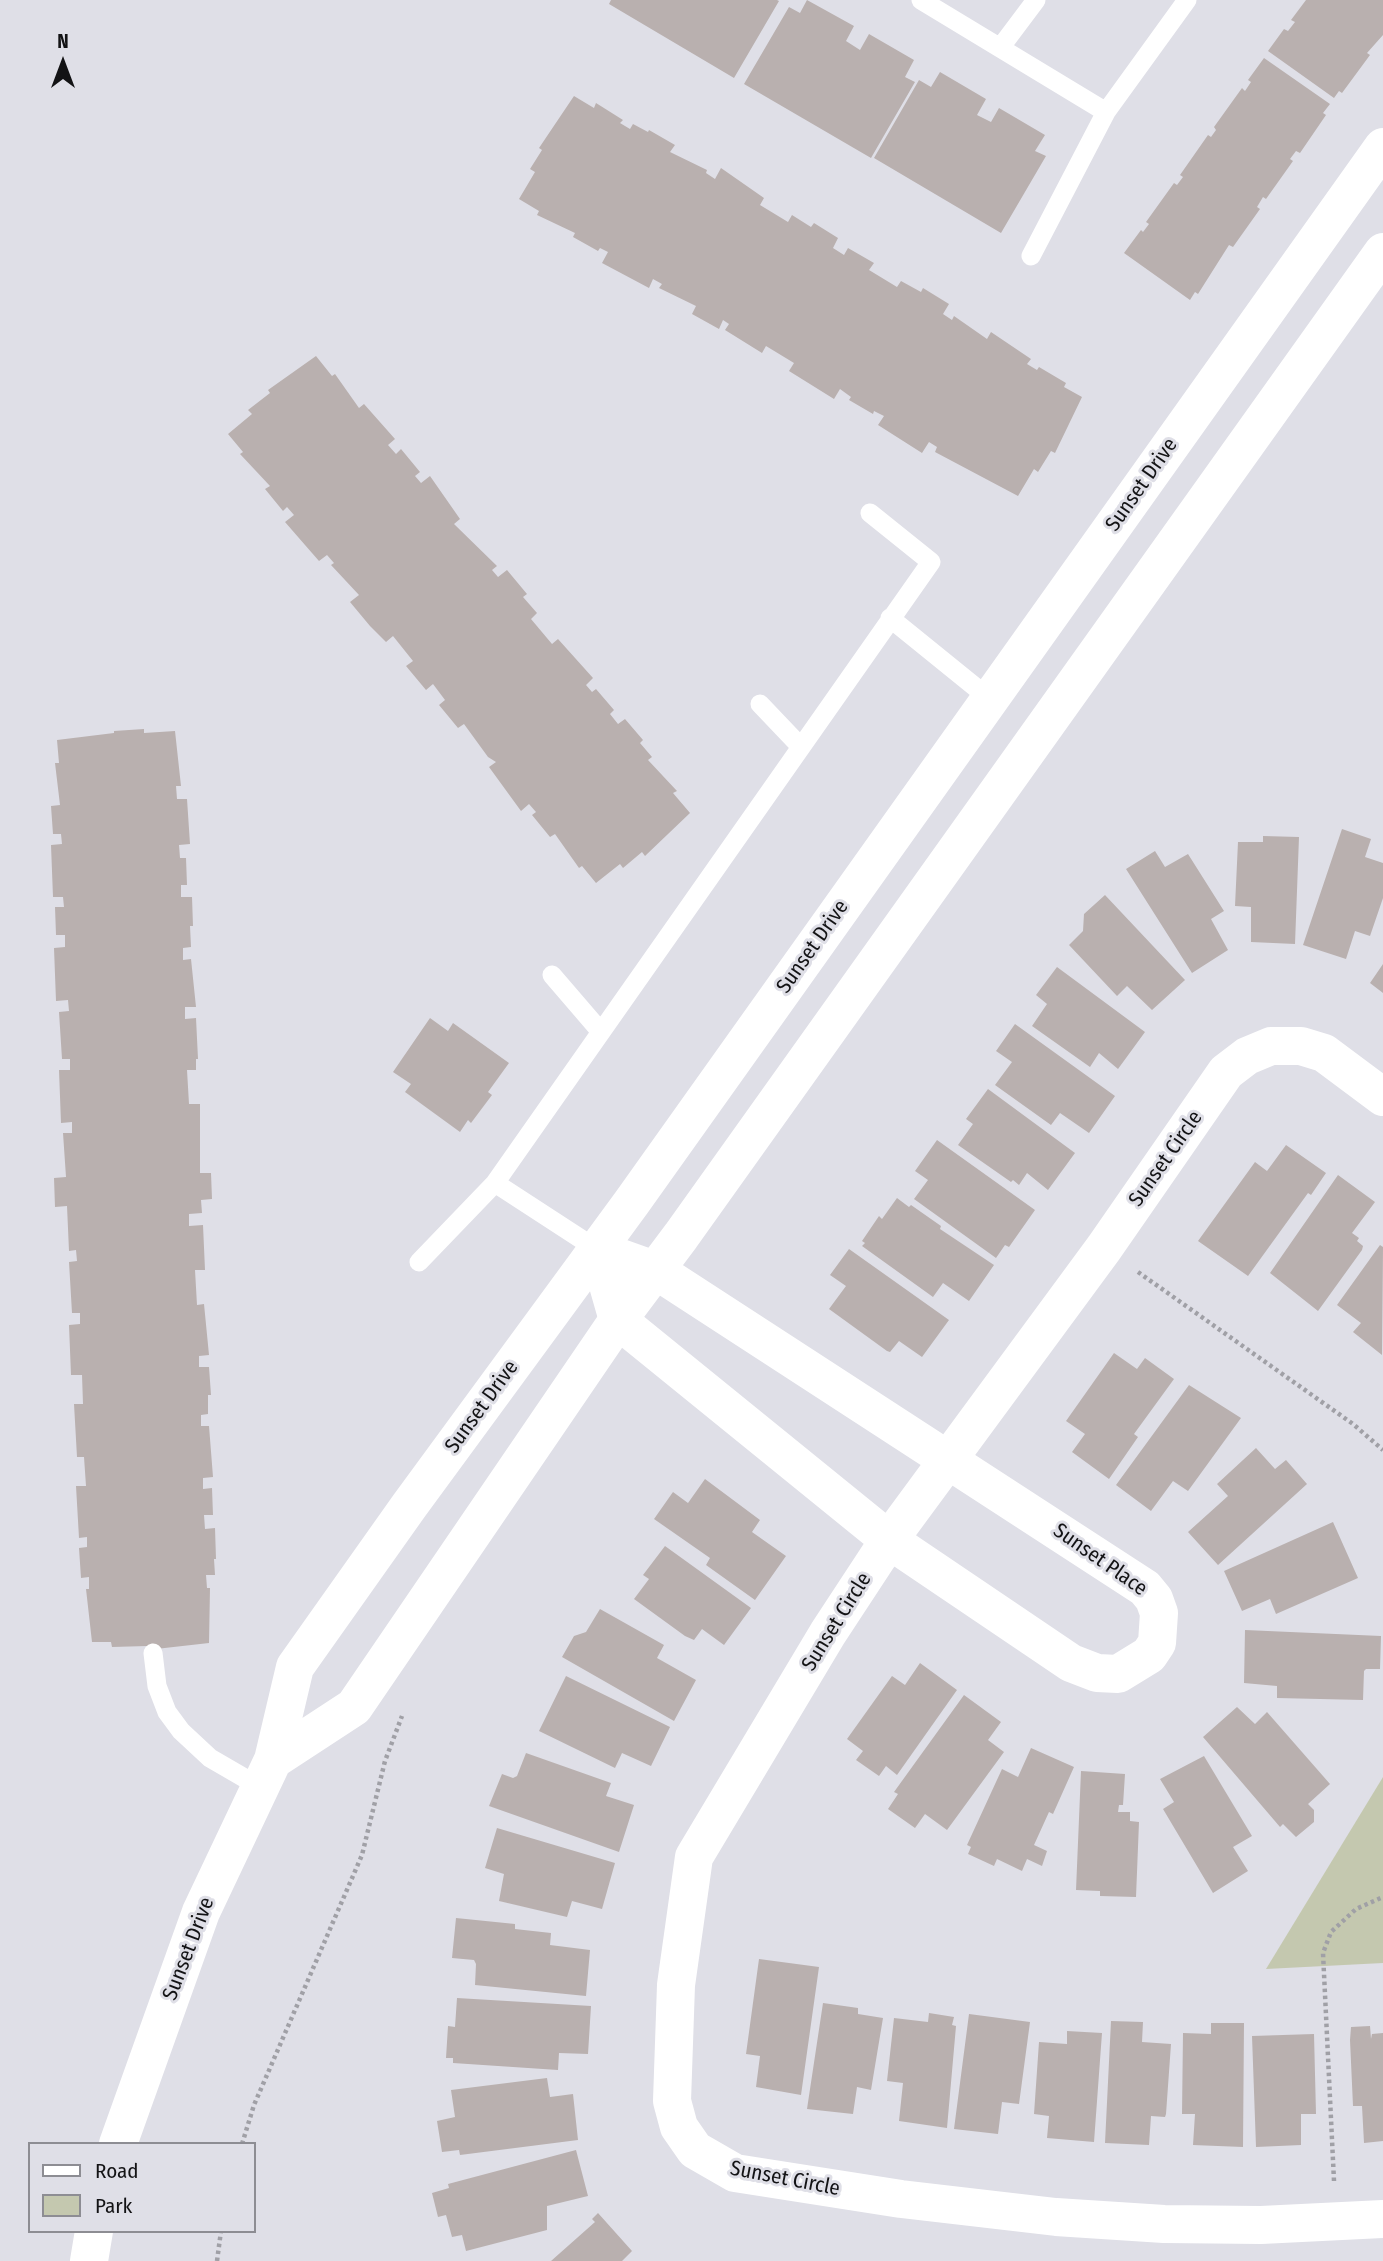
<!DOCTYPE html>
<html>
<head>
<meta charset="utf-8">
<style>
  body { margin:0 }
  #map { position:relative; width:1383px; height:2261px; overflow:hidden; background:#dfdfe7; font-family:"Fira Sans Condensed",sans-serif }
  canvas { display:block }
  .legend { position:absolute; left:28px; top:2142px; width:228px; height:91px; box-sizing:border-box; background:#dfdfe7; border:2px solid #8d8d93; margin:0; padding:9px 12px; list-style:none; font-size:21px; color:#131315 }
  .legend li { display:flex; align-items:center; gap:14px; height:35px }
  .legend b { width:35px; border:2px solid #8d8d93 }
  .north { position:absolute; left:28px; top:28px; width:70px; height:70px; -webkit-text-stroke:5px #dfdfe7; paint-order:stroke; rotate:0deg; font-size:19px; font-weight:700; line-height:28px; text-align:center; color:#131315 }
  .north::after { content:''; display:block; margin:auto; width:24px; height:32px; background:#131315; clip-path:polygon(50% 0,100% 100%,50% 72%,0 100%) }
</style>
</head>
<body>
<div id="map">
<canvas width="1383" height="2261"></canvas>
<ul class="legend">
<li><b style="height:9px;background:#fff"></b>Road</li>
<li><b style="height:19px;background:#c4c8af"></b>Park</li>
</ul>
<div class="north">N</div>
</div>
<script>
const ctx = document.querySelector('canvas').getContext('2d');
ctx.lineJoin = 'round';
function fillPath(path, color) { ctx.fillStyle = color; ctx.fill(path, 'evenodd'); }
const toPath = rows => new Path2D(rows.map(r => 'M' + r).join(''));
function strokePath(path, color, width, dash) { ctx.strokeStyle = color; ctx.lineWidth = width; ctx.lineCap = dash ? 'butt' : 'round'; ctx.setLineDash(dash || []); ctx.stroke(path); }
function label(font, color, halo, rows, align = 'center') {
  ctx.font = font + ' "Fira Sans Condensed",sans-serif'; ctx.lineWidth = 6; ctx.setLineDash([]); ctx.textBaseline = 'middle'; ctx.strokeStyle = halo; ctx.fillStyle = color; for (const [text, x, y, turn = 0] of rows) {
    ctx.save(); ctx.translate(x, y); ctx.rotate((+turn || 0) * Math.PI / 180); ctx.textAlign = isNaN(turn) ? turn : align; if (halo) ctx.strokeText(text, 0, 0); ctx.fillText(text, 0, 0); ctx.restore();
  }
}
fillPath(toPath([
  [1383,1777,1383,1963,1266,1969]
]), '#c4c8af');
fillPath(toPath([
  [611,0,777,0,779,1,734,78,609,4],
  [807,0,854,26,846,41,860,50,869,34,914,60,905,77,915,82,871,158,744,84,789,7,800,13],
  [1306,0,1383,0,1383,35,1367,53,1370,55,1342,93,1339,91,1334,98,1268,51,1284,29,1288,31,1295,22,1291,20],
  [1264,58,1330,104,1323,113,1326,115,1300,153,1296,151,1290,159,1293,161,1266,199,1263,197,1257,207,1260,209,1233,247,1229,245,1198,294,1195,292,1190,300,1124,253,1141,230,1143,232,1149,224,1146,222,1174,183,1177,185,1183,177,1180,175,1208,135,1211,137,1216,130,1214,127,1242,88,1245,91,1251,82,1248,80],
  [940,72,986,99,977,115,991,122,999,108,1045,135,1035,151,1046,156,1001,233,874,158,919,80,931,87],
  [574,96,594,108,596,103,623,120,620,123,630,129,633,124,648,132,649,130,675,145,670,152,707,170,706,173,715,179,721,168,764,198,760,205,788,222,792,215,811,227,814,223,838,238,833,248,844,255,848,248,874,263,869,270,897,287,901,281,921,292,923,288,949,304,943,314,952,320,954,316,987,339,991,332,1031,359,1027,364,1037,370,1039,367,1066,383,1064,387,1082,397,1055,453,1051,451,1038,472,1034,469,1018,496,935,452,937,447,929,442,922,453,878,425,884,416,874,411,873,414,849,400,851,397,840,389,834,399,789,371,794,363,766,346,762,353,725,330,729,324,723,320,719,329,692,314,696,306,659,288,662,284,653,279,649,288,602,263,608,252,600,248,598,251,573,237,575,233,537,215,539,211,519,199,535,172,530,169,542,150,539,148],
  [316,356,332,376,335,374,359,408,364,404,395,439,388,445,396,454,401,449,420,472,415,476,421,483,430,476,460,519,454,524,497,566,492,570,498,577,507,570,527,594,523,597,537,613,531,619,552,644,558,639,593,678,586,685,592,692,596,689,614,710,610,714,618,724,625,719,643,740,640,743,652,757,648,760,677,791,673,793,690,813,645,856,642,852,623,868,620,864,596,883,582,866,579,868,555,834,550,837,532,815,536,812,529,804,521,811,489,767,496,762,488,757,464,724,458,728,439,705,445,700,433,684,426,690,406,666,413,661,393,636,386,642,370,626,350,602,359,595,331,565,334,563,327,555,319,561,305,545,285,522,294,515,287,507,283,511,265,489,270,486,240,454,243,452,228,434,252,414,248,410,270,393,268,390],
  [144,729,144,733,175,731,181,786,176,786,177,799,187,799,190,844,179,845,180,858,186,858,187,885,181,885,181,897,192,897,193,926,190,926,191,947,183,948,183,960,191,959,196,1007,185,1007,185,1019,196,1018,198,1059,196,1059,196,1070,187,1070,189,1104,200,1104,200,1173,211,1173,212,1199,201,1200,202,1213,189,1214,189,1226,203,1225,205,1270,195,1270,197,1305,204,1304,209,1355,199,1356,199,1367,209,1367,211,1395,208,1395,208,1414,201,1415,201,1426,209,1426,213,1477,203,1478,203,1489,212,1488,213,1515,204,1515,205,1529,215,1528,216,1559,214,1559,215,1575,206,1575,207,1588,210,1588,209,1643,147,1650,147,1646,112,1647,111,1642,92,1642,86,1589,89,1589,89,1577,81,1578,79,1548,87,1547,87,1537,79,1538,76,1486,86,1486,84,1457,77,1457,74,1404,83,1404,82,1375,71,1375,69,1325,80,1324,80,1313,72,1313,69,1262,77,1261,76,1250,69,1251,67,1206,55,1207,54,1178,66,1177,63,1133,72,1133,72,1122,61,1123,59,1070,70,1070,70,1059,62,1059,59,1012,69,1011,68,1000,56,1001,54,948,65,947,65,935,56,935,55,907,64,907,63,897,53,897,51,845,62,844,61,834,53,834,51,806,60,805,55,763,59,763,57,740,114,733,114,731],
  [1342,829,1371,839,1365,857,1383,863,1383,898,1370,936,1355,931,1346,959,1303,945],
  [1263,836,1299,837,1295,944,1251,942,1251,907,1235,906,1238,842,1263,842],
  [1155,851,1165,867,1188,854,1224,911,1211,919,1228,950,1192,973,1126,869],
  [1105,895,1185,980,1152,1010,1127,986,1117,996,1069,945,1083,931,1084,914],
  [1383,964,1383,993,1370,983],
  [1057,967,1145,1032,1118,1069,1099,1053,1090,1067,1032,1026,1047,1004,1036,995],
  [430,1018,448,1031,453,1023,509,1063,488,1092,492,1095,471,1123,468,1120,460,1132,405,1092,411,1084,393,1072],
  [1015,1024,1115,1096,1089,1133,1060,1113,1051,1125,995,1085,1012,1062,996,1051],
  [988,1089,1075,1153,1048,1190,1027,1173,1019,1185,1013,1180,1011,1182,958,1145,973,1124,966,1119],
  [937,1140,1035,1210,1009,1247,1005,1245,996,1258,914,1199,928,1180,915,1171],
  [1286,1145,1326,1173,1311,1195,1308,1193,1248,1276,1198,1241,1255,1162,1267,1171],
  [1338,1175,1375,1202,1352,1233,1359,1238,1357,1241,1363,1246,1362,1250,1318,1311,1270,1273],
  [897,1198,909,1207,911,1205,941,1226,940,1229,994,1265,969,1301,943,1283,933,1297,862,1246,865,1243,862,1241,879,1216,882,1219],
  [1380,1245,1383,1247,1382,1355,1353,1332,1361,1323,1337,1305],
  [849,1249,949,1320,922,1357,899,1341,890,1352,887,1351,829,1309,846,1286,830,1275],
  [1114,1353,1137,1369,1145,1358,1174,1379,1134,1434,1138,1437,1109,1479,1072,1452,1085,1434,1066,1421],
  [1189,1385,1241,1418,1188,1491,1173,1481,1151,1511,1116,1485],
  [1256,1448,1275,1469,1286,1460,1307,1484,1218,1565,1188,1532,1228,1496,1217,1484],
  [705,1479,760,1520,752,1532,786,1556,755,1600,706,1565,710,1558,654,1519,673,1492,688,1503],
  [1333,1522,1358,1578,1276,1614,1270,1599,1242,1611,1224,1571],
  [665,1546,751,1608,724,1645,702,1629,694,1640,685,1636,634,1599,649,1579,643,1575],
  [600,1609,664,1645,657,1658,696,1680,674,1721,562,1657,574,1636,586,1632],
  [1245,1630,1381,1636,1380,1669,1366,1669,1364,1671,1363,1700,1277,1698,1277,1686,1244,1683],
  [920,1663,957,1690,897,1775,886,1766,879,1776,856,1760,863,1751,847,1739,892,1676,905,1685],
  [566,1676,670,1727,651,1766,622,1753,615,1768,539,1731],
  [964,1695,1001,1722,988,1740,1004,1752,947,1830,925,1814,915,1828,888,1809,898,1794,894,1792],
  [1237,1707,1255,1724,1267,1712,1330,1784,1308,1804,1314,1810,1314,1822,1296,1837,1283,1824,1280,1827,1203,1737],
  [1031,1748,1074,1767,1053,1814,1049,1812,1034,1845,1047,1851,1042,1866,1027,1859,1022,1871,997,1859,994,1866,968,1854,971,1847,967,1845,1002,1769,1018,1777],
  [526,1753,611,1783,606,1796,634,1805,619,1852,489,1806,502,1774,513,1778,517,1776],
  [1204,1756,1252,1836,1233,1847,1248,1871,1213,1893,1163,1809,1174,1802,1160,1779],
  [1081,1771,1125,1774,1123,1805,1119,1805,1118,1812,1130,1812,1130,1821,1139,1822,1136,1897,1100,1896,1100,1891,1076,1890],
  [497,1828,615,1863,602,1909,572,1901,567,1917,499,1901,504,1874,485,1868],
  [456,1918,515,1924,515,1929,551,1933,550,1945,590,1950,586,1996,475,1985,476,1964,474,1960,452,1958],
  [759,1959,819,1967,801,2095,756,2087,760,2056,746,2054],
  [457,1998,591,2006,588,2054,559,2053,558,2070,453,2063,453,2058,446,2058,448,2026,455,2027],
  [823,2003,858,2008,858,2014,883,2018,871,2090,857,2087,853,2114,807,2109],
  [929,2013,954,2017,952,2025,956,2026,947,2128,899,2121,903,2083,887,2081,894,2018,928,2022],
  [969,2014,1030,2022,1019,2104,1002,2102,998,2134,954,2129],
  [1111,2021,1143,2022,1142,2042,1171,2044,1166,2114,1165,2117,1151,2116,1149,2145,1105,2143],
  [1211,2023,1244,2023,1243,2147,1193,2145,1195,2114,1182,2114,1183,2033,1211,2034],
  [1370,2026,1371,2039,1372,2034,1383,2033,1383,2141,1364,2143,1362,2106,1353,2106,1350,2040,1351,2027],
  [1067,2031,1102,2033,1094,2142,1047,2138,1049,2116,1034,2114,1039,2042,1067,2044],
  [1314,2034,1316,2114,1301,2114,1301,2145,1256,2147,1252,2036],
  [547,2078,550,2097,573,2094,578,2140,460,2155,459,2150,442,2152,437,2121,455,2117,451,2090],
  [576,2150,588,2196,547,2206,547,2230,466,2251,462,2235,452,2237,446,2215,438,2217,432,2193,449,2188,448,2184],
  [598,2213,632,2251,622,2261,551,2261,595,2222,592,2219]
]), '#b9b0af');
strokePath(toPath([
  [1138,1272,1353,1424,1383,1450],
  [242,2144,254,2105,362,1855,385,1761,402,1716],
  [1334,2181,1323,1953,1331,1932,1356,1909,1383,1897],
  [217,2261,221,2231]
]), '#a0a0a6', 4.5, [3.5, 3.5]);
strokePath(toPath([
  [921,0,1106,112],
  [1000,48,1036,0],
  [1031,256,1106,112,1187,0],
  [890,618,990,699],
  [760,704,800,746],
  [552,975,601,1032],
  [598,1250,495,1183,931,562,870,513],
  [419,1262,495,1183],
  [153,1653,157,1686,167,1712,181,1731,210,1758,260,1787]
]), '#fff', 19);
strokePath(toPath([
  [1383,1097,1324,1053,1301,1046,1271,1046,1247,1056,1226,1072,1104,1248,889,1540,828,1633,694,1857,676,1985,672,2101,679,2127,695,2150,735,2173,901,2199,1056,2217,1164,2224,1261,2225,1383,2219],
  [598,1250,657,1271,1145,1588,1154,1599,1159,1613,1157,1643,1149,1655,1118,1674,1097,1673,1071,1663,889,1540,618,1320,598,1250]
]), '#fff', 38);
strokePath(toPath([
  [273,1760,354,1707,618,1320,681,1236,1383,252],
  [118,2144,201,1912,273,1760,295,1667,409,1506,632,1202,1383,147],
  [89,2261,94,2231]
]), '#fff', 38);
label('21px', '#131315', '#dfdfe7', [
  ["Sunset Drive",1142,485,-55],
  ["Sunset Drive",813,947,-55],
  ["Sunset Circle",1166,1159,-55],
  ["Sunset Drive",482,1407,-54],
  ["Sunset Place",1100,1560,35],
  ["Sunset Circle",837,1622,-58],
  ["Sunset Drive",189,1949,-69],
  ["Sunset Circle",785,2179,11]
]);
</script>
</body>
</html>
